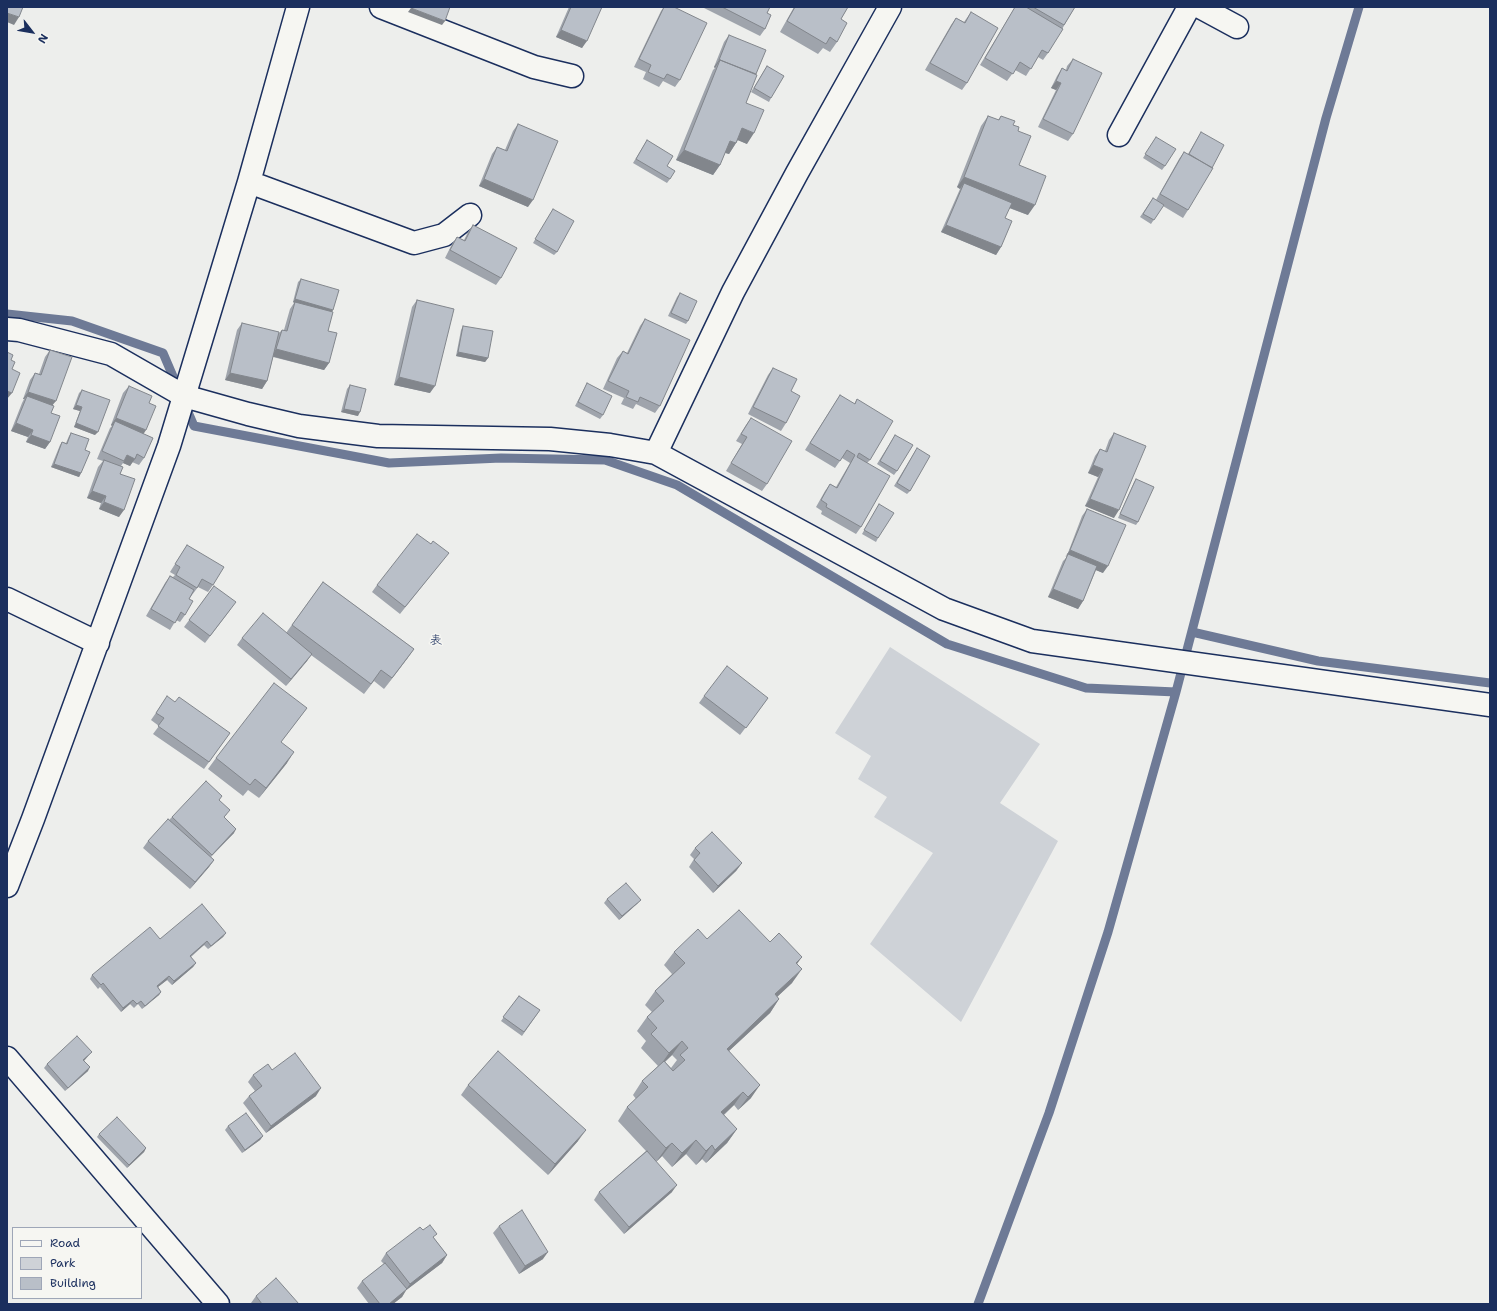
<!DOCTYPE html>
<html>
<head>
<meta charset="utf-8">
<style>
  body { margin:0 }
  #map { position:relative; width:1497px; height:1311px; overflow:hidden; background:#edeeec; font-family:"Shantell Sans",sans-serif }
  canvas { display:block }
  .frame { position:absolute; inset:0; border:8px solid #1b2f5e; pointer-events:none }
  .legend { position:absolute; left:12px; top:1227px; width:130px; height:72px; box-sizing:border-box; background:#f6f6f2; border:1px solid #9ea6b7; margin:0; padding:5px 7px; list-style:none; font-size:12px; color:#1b2f5e }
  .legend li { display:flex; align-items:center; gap:8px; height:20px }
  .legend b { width:20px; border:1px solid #9ea6b7 }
  .north { position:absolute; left:12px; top:12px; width:40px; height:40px; -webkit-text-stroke:3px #f6f6f2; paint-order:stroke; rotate:121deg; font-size:11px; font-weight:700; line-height:16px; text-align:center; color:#1b2f5e }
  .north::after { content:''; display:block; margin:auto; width:14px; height:18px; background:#1b2f5e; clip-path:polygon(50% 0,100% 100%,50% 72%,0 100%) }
</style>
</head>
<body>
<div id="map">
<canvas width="1497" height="1311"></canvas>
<div class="frame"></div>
<ul class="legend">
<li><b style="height:5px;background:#f6f6f2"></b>Road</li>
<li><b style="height:11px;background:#ced2d7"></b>Park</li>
<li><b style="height:11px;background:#b9bfc8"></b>Building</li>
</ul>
<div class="north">N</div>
</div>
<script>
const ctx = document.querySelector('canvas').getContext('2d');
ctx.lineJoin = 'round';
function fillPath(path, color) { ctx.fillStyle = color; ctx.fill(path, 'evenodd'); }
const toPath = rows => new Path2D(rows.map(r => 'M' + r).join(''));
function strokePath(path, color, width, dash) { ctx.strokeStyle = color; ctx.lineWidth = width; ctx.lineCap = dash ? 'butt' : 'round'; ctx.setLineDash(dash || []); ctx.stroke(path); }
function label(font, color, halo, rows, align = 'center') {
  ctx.font = font + ' "Shantell Sans","Klee One",sans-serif'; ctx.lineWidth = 3; ctx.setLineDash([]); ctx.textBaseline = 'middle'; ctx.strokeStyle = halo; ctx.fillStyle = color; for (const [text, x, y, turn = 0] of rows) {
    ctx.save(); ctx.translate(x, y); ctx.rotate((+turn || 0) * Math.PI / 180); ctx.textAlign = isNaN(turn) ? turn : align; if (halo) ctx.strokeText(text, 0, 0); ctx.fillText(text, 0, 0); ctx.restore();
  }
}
fillPath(toPath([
  [890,647,1040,744,1000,803,1058,841,961,1022,870,944,933,853,874,817,887,797,858,779,871,756,835,733]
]), '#ced2d7');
strokePath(toPath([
  [7,314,72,321,163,353,178,388],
  [185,405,194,426,389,463,501,458,605,460,677,485,947,644,1086,688,1176,692],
  [1192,632,1318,661,1490,683],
  [978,1304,1049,1113,1108,932,1176,692,1326,118,1359,7]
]), '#6e7a96', 9);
const minor = toPath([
  [381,7,534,67,572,76],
  [1200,7,1237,27],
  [1119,135,1189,7],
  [249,182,414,243,444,235,470,215],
  [7,329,19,330,111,354,184,396,248,414,299,426,378,436,550,439,610,445,656,453,944,609,1032,641,1490,705],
  [656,453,733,292,797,173,890,7],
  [7,599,98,643],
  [7,886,33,819,169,446,249,182,298,7],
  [7,1058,218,1304]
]);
strokePath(minor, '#1b2f5e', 25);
strokePath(minor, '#f6f6f2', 22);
fillPath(toPath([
  [569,7,602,7,582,48,556,37],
  [664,7,674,7,680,80,675,87,663,81,659,87,643,79,646,72,634,67,661,11],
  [702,7,770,7,767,13,765,29,760,36],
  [794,7,848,7,841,19,837,42,830,52,823,48,818,54,780,32],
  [1015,7,1075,7,1048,53,1043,60,1038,57,1026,76,1015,70,1007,81,980,65],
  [971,12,967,83,962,90,925,70,951,25,956,18,964,22],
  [729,35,756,74,746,103,747,144,738,140,736,143,729,154,725,153,720,165,713,175,676,160,713,70,715,68,714,67,724,42],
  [1073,59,1073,134,1068,141,1038,127,1056,90,1051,88,1057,76,1062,68,1066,70,1067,66],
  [767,66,771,98,769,102,751,92],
  [988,116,998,120,1001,116,1013,125,1018,131,1019,165,1028,215,1009,208,1005,218,1001,247,996,255,941,232,960,189,957,187,981,126],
  [518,124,528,207,479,186,492,154,497,147,505,150,513,131],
  [1201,132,1188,210,1183,218,1163,206,1151,224,1140,217,1153,198,1156,200,1179,159,1184,152,1188,154],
  [1156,137,1165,166,1162,170,1143,158],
  [647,140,667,166,670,179,667,183,633,163],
  [553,209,557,252,554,255,533,243],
  [473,225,501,278,496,285,445,258,452,244,457,237,464,240,468,232],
  [301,279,332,312,328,331,329,363,324,370,273,357,267,381,262,389,225,380,237,330,242,323,278,334,282,330,284,330,290,309,294,303,293,302,298,282],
  [680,293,688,321,686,324,668,316,677,297],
  [417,300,430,393,394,385,412,307],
  [645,319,660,406,655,413,636,404,633,409,621,404,624,398,603,389,617,358,623,351,627,353,640,326],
  [463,326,488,358,485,362,456,356,461,330],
  [50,350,53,405,51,413,50,442,45,449,26,442,28,437,11,431,22,403,24,399,23,399,30,380,35,373,39,374,45,357],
  [773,368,791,391,786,423,781,431,748,414,768,375],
  [587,383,603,415,600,419,575,406,585,387],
  [350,385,358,416,341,412,347,389],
  [129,386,149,403,143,434,144,458,139,465,132,462,130,466,123,463,121,466,119,517,99,509,101,503,87,498,98,467,103,461,97,459,110,428,112,426,111,425,123,393],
  [82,390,95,435,74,427,80,411,73,409,79,393],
  [840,395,854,404,857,399,870,460,867,463,861,527,856,534,821,514,822,511,816,507,825,491,830,484,836,487,850,463,842,458,835,468,805,450],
  [751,418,767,484,762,491,726,471,742,444,736,441,746,425],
  [71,433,85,450,81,473,79,477,51,467,60,445,62,442,66,443,69,436],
  [1114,433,1114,518,1085,506,1098,477,1088,473,1095,456,1100,449,1105,451,1109,440],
  [895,435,897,471,894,475,877,464],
  [917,448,910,491,907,494,894,486],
  [1136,479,1138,522,1136,525,1118,518,1134,482],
  [879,504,878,538,876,542,862,534],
  [1087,509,1103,573,1096,570,1083,601,1078,609,1048,597,1063,561,1066,558,1082,516],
  [431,544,443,560,400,614,372,592,377,585],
  [187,545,213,585,208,592,198,587,189,599,185,615,180,622,176,620,170,630,146,616,165,583,170,576,173,577,175,575,170,572],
  [323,582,414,649,384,689,374,681,364,694,311,655,307,661,286,686,237,645,242,638,286,633],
  [214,586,231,609,205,643,184,627],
  [704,696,768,698,740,735,699,703],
  [175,702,230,733,204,769,153,734,159,726,151,720,162,704],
  [307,708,281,742,287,763,259,798,248,790,243,796,208,769,216,758],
  [219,800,227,814,224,817,234,833,211,857,214,860,209,867,190,889,143,848,148,841,172,817],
  [695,848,742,863,736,871,713,893,689,867,694,859,690,855],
  [607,899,638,903,619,920,604,903],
  [226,933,223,937,208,949,204,945,191,957,196,963,193,967,172,985,167,980,158,987,161,992,159,995,142,1009,138,1004,134,1008,130,1004,121,1012,100,987,98,989,90,979,92,975,160,939],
  [707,939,770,942,797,964,792,983,777,997,779,999,770,1013,729,1051,751,1098,738,1110,734,1105,724,1115,737,1129,727,1143,706,1163,702,1159,696,1165,686,1154,672,1167,662,1156,656,1162,672,1192,624,1234,594,1200,599,1192,646,1151,618,1121,627,1107,636,1099,633,1095,642,1081,658,1066,641,1048,646,1041,637,1031,647,1017,652,1012,645,1005,655,991,672,974,664,965,674,952],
  [672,1055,677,1060,671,1068,665,1062],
  [519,996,540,1010,522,1036,501,1021],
  [89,1055,84,1061,88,1071,65,1091,44,1068,47,1064],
  [272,1070,316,1096,266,1133,243,1103,249,1096,255,1091,248,1082,253,1075],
  [468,1085,578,1141,548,1175,461,1095],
  [228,1126,263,1136,260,1140,242,1153,225,1130],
  [99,1134,146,1148,144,1152,127,1168,97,1137],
  [499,1226,543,1259,519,1274,493,1233],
  [423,1230,434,1238,447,1255,442,1263,405,1291,402,1297,393,1304,369,1304,357,1288,362,1281,384,1264,381,1261,386,1253],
  [256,1296,299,1304,251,1304,251,1303]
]), '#9fa4ac');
fillPath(toPath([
  [411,8,445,21,442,25,408,12],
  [7,13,19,17,14,25,7,22],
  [561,30,587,41,582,48,556,37],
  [719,60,720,60,715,68,714,67],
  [1056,81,1061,83,1056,90,1051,88],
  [742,128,754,133,747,144,735,139],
  [730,141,736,143,729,154,723,152],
  [684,150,720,165,713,175,676,160],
  [964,177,1035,205,1028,215,961,189,964,183,960,189,957,187],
  [484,179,533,200,528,207,479,186],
  [946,225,1001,247,996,255,941,232],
  [295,299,333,310,331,314,293,302],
  [276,349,329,363,324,370,271,356],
  [458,352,488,358,485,362,456,356],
  [230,373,267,381,262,389,225,380],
  [399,377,435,386,430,393,394,385],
  [7,391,12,393,7,399],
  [28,392,56,401,50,408,27,396,24,399,23,399],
  [76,405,82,407,80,411,73,409],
  [344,409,360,412,358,416,341,412],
  [116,418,146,430,141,438,115,421,112,426,111,425],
  [16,423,33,430,28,437,11,431],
  [76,423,98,432,95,435,74,427],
  [31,435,50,442,45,449,26,442],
  [127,455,135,459,130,466,123,463],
  [54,464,81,473,79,477,51,467],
  [1093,465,1103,469,1098,477,1088,473],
  [92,491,106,496,101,503,87,498],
  [1090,499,1119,510,1114,518,1085,506],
  [104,502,124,510,119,517,99,509],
  [1070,550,1108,566,1103,573,1066,558,1068,554,1065,557],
  [1053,589,1083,601,1078,609,1048,597],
  [414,649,407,659,384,689,392,678],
  [312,654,307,661,286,686,291,679],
  [294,752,287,763,259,798,266,788],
  [236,829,234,833,209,858,212,855],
  [214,860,209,867,190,889,195,882],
  [742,863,736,871,713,893,718,886],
  [641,900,638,903,619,920,622,916],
  [226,933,223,937,208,949,211,946],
  [207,941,204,945,187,959,190,956],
  [802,957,792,971,796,963],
  [196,963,193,967,172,985,174,981],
  [802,969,792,983,765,1008,775,994],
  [169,976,167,980,154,990,157,986],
  [161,992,159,995,142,1009,145,1006],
  [779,999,770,1013,717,1062,727,1049],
  [133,1000,130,1004,121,1012,123,1008],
  [682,1041,672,1055,659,1067,669,1053],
  [92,1052,89,1055,81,1064,83,1060],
  [90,1067,88,1071,65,1091,68,1088],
  [760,1085,751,1098,738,1110,748,1097],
  [321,1088,316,1096,266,1133,271,1126],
  [743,1092,734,1105,711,1126,721,1112],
  [737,1129,727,1143,706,1163,715,1150],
  [586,1130,578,1141,548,1175,555,1164],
  [263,1136,260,1140,242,1153,245,1150],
  [696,1140,686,1154,672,1167,682,1153],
  [672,1143,662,1156,656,1162,666,1148],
  [712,1145,702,1159,696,1165,706,1151],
  [146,1148,144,1152,127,1168,129,1165],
  [677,1185,672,1192,624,1234,629,1227],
  [548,1252,543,1259,519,1274,525,1266],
  [447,1255,442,1263,405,1291,410,1284],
  [407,1289,402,1297,393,1304,389,1304]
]), '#82868c');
const building = toPath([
  [7,7,23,7,19,17,7,13,7,7],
  [411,7,450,7,445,21,411,8,411,7],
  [571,7,602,7,587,41,561,30,571,7],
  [664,7,674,7,707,23,680,80,667,74,664,79,648,72,651,65,639,59,664,7],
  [722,7,770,7,767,13,771,15,765,29,722,7],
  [795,7,848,7,841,19,847,23,837,42,830,37,826,44,787,21,795,7],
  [1015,7,1026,7,1063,29,1048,53,1042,50,1031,69,1020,62,1013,74,985,58,1015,7],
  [1033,7,1075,7,1064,25,1033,7],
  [971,12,998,28,967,83,930,63,956,18,965,23,971,12],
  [729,35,766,50,756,74,720,60,719,60,729,35],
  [1073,59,1102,73,1073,134,1043,119,1061,83,1056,81,1062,68,1067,71,1073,59],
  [720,60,757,75,746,103,764,110,754,133,742,128,736,143,730,141,720,165,684,150,720,60],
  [767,66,784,76,771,98,754,88,767,66],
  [988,116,999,120,1001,116,1015,121,1013,125,1019,127,1018,131,1031,136,1019,165,1046,176,1035,205,964,177,988,116],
  [518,124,558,141,533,200,484,179,497,147,507,151,518,124],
  [1201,132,1224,145,1212,168,1189,154,1201,132],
  [1156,137,1176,149,1165,166,1145,154,1156,137],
  [647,140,673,156,667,166,675,171,670,179,636,159,647,140],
  [1184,152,1213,168,1188,210,1160,194,1184,152],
  [964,183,1012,203,1005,218,1012,221,1001,247,946,225,964,183],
  [1153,198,1164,205,1154,220,1143,214,1153,198],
  [553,209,574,221,557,252,535,239,553,209],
  [473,225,517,248,501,278,450,250,457,237,465,241,473,225],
  [301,279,339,290,333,310,295,299,301,279],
  [680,293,697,301,688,321,671,313,680,293],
  [417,300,454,309,435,386,399,377,417,300],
  [295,302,333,312,328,331,337,333,329,363,276,349,282,330,287,331,295,302],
  [645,319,690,340,660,406,640,397,638,402,626,397,629,391,608,381,623,351,628,354,645,319],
  [242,323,279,332,267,381,230,373,242,323],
  [463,326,493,331,488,358,458,352,463,326],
  [50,350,72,357,56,401,28,392,35,373,41,375,50,350],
  [7,352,13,355,11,360,15,362,12,369,20,373,12,393,7,391,7,352],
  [773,368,797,379,791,391,800,396,786,423,753,407,773,368],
  [587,383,612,396,603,415,578,402,587,383],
  [350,385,366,389,360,412,344,409,350,385],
  [129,386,152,396,149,403,156,406,146,430,116,418,129,386],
  [82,390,110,400,98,432,76,423,82,407,76,405,82,390],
  [840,395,855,404,857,399,893,421,870,460,859,453,857,457,890,476,861,527,826,507,827,504,821,500,830,484,837,488,855,455,847,450,840,461,810,443,840,395],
  [27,396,54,406,51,413,60,416,50,442,31,435,33,430,16,423,27,396],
  [751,418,792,441,767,484,731,463,747,437,741,434,751,418],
  [115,421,153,438,144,458,137,454,135,459,127,455,124,461,102,451,115,421],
  [71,433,89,439,85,450,90,452,81,473,54,464,62,442,67,444,71,433],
  [1114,433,1146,446,1119,510,1090,499,1103,469,1093,465,1100,449,1107,452,1114,433],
  [895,435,913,445,897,471,880,461,895,435],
  [917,448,930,456,910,491,897,483,917,448],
  [104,460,123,467,120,474,135,479,124,510,104,502,106,496,92,491,104,460],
  [1136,479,1154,487,1138,522,1120,514,1136,479],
  [879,504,894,513,878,538,864,530,879,504],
  [1087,509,1126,525,1108,566,1070,550,1087,509],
  [417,534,431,544,433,541,449,553,405,607,377,585,417,534],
  [187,545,224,567,213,585,202,579,197,588,176,575,180,567,175,564,187,545],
  [1068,554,1097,566,1083,601,1053,589,1068,554],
  [170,576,194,590,189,599,193,601,185,615,181,612,175,623,151,609,170,576],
  [323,582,414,649,392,678,381,670,371,684,292,625,323,582],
  [214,586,236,602,210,636,189,620,214,586],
  [263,613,312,654,291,679,242,638,263,613],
  [727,666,768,698,746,728,704,696,727,666],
  [274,683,307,708,281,742,294,752,266,788,255,779,250,785,216,758,274,683],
  [167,696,175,702,179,697,230,733,209,762,158,726,164,718,156,713,167,696],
  [206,781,222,796,219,800,230,810,224,817,236,829,212,855,172,817,206,781],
  [168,819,214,860,195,882,148,841,168,819],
  [712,832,742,863,718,886,694,860,700,853,695,848,712,832],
  [626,883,641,900,622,916,607,899,626,883],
  [202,904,226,933,211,946,207,941,190,956,196,963,174,981,169,976,157,986,161,992,145,1006,141,1001,137,1004,133,1000,123,1008,103,983,101,985,92,975,150,927,160,939,202,904],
  [739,910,770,942,779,933,802,957,796,963,802,969,775,994,779,999,727,1049,760,1085,748,1097,743,1092,721,1112,737,1129,715,1150,712,1145,706,1151,696,1140,682,1153,672,1143,666,1148,627,1107,648,1087,642,1081,664,1061,673,1071,685,1060,680,1055,688,1048,682,1041,669,1053,651,1034,657,1028,647,1017,664,1001,655,991,685,963,674,952,698,929,707,939,739,910],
  [519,996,540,1010,524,1032,503,1017,519,996],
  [77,1036,92,1052,83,1060,90,1067,68,1088,47,1064,77,1036],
  [498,1051,586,1130,555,1164,468,1085,498,1051],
  [295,1053,321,1088,271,1126,249,1096,262,1086,253,1075,268,1064,272,1070,295,1053],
  [246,1113,263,1136,245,1150,228,1126,246,1113],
  [117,1117,146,1148,129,1165,99,1134,117,1117],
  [647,1151,677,1185,629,1227,599,1192,647,1151],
  [522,1210,548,1252,525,1266,499,1226,522,1210],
  [430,1225,437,1234,433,1237,447,1255,410,1284,386,1253,420,1227,423,1230,430,1225],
  [385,1263,407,1289,389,1304,380,1304,362,1281,385,1263],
  [276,1278,299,1304,262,1304,256,1296,276,1278]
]);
fillPath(building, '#b9bfc8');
strokePath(building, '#82868c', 1);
label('13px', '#1b2f5e', '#f6f6f2', [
  ["表",436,641]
]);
</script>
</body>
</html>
